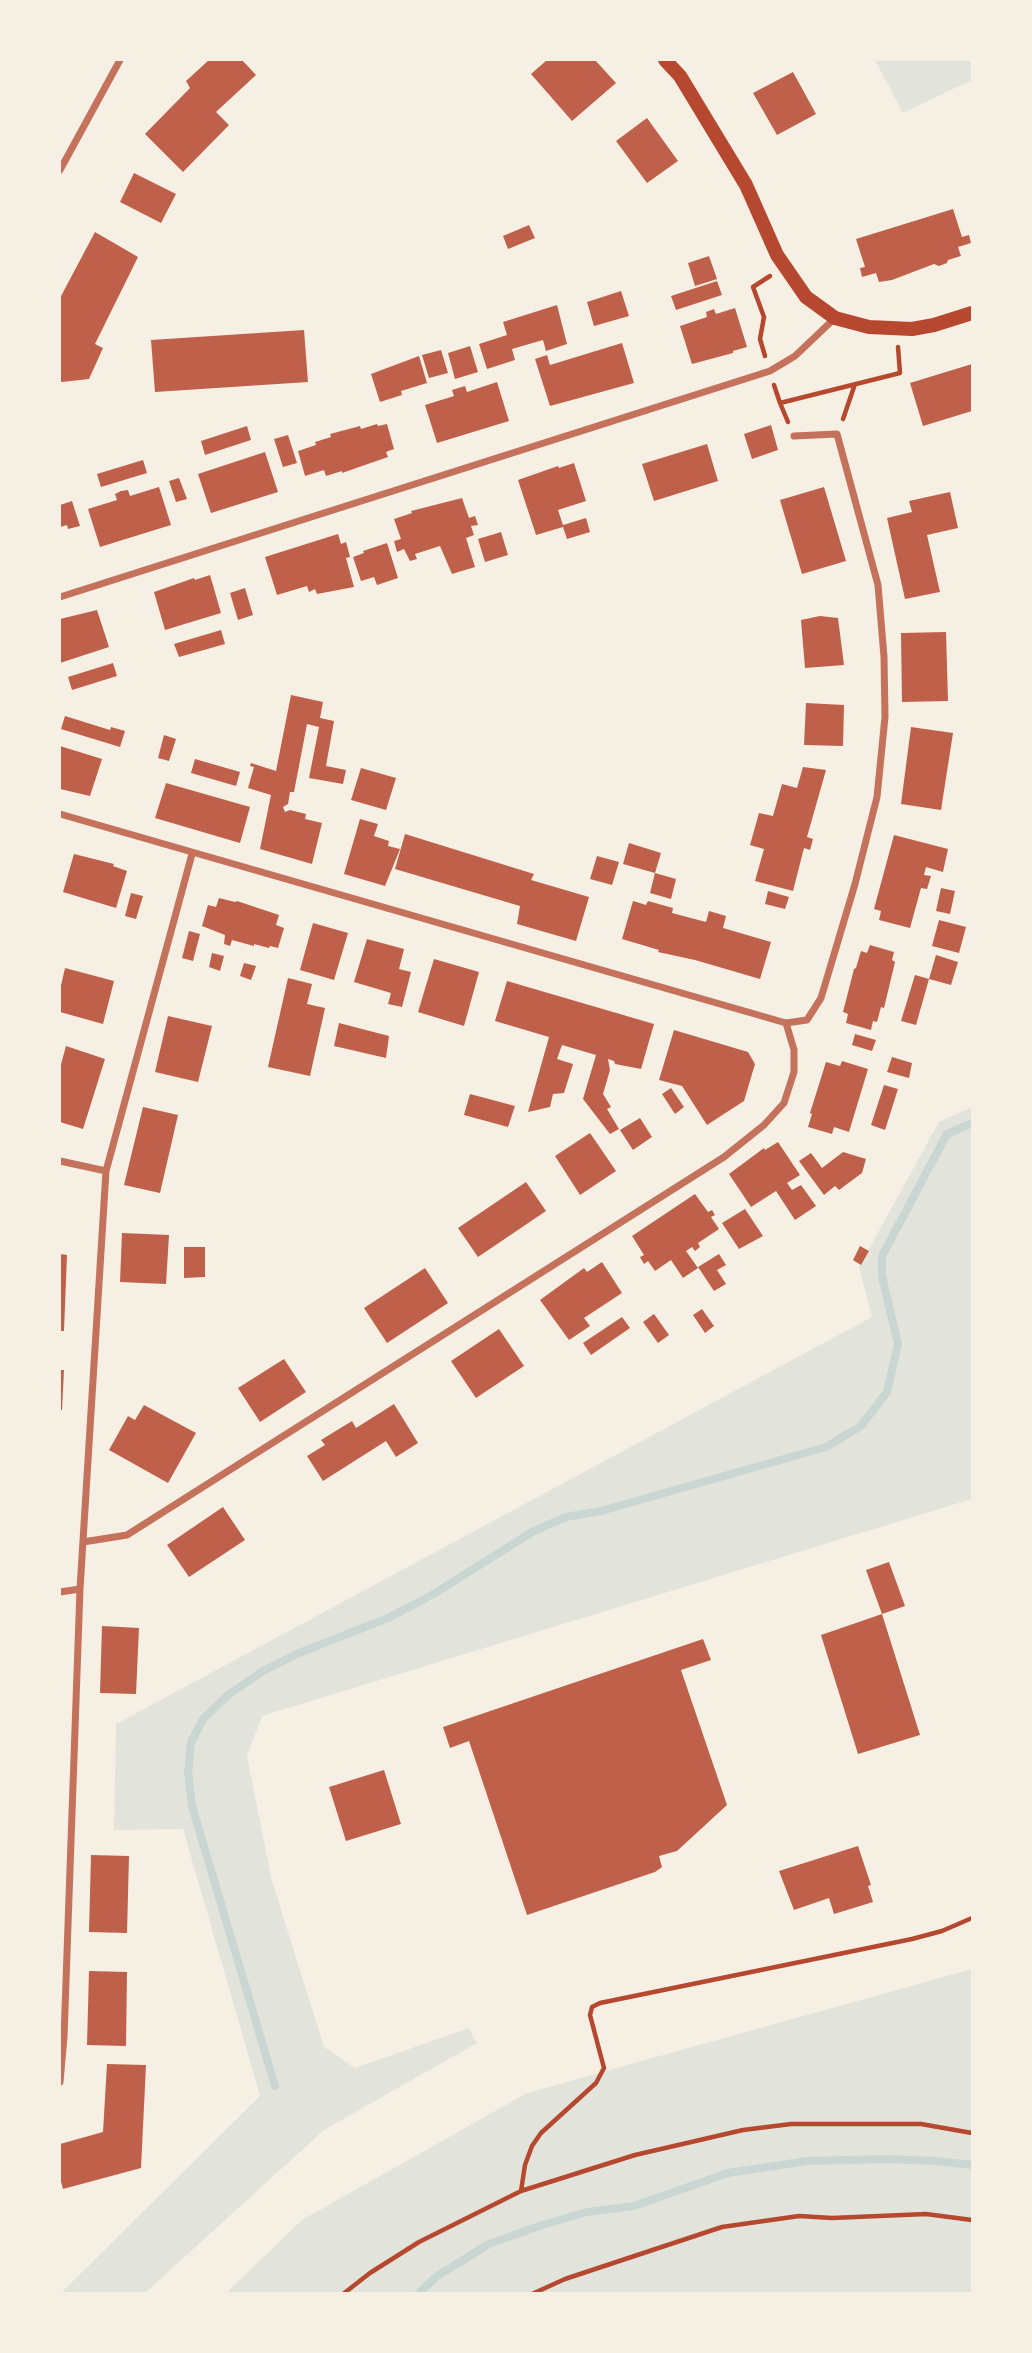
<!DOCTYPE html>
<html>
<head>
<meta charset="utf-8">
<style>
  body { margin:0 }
  #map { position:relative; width:1032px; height:2353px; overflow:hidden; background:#f6efe4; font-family:Overpass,sans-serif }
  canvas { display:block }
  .frame { position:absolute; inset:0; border:61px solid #f6efe4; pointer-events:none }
</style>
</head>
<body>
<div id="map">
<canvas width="1032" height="2353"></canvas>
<div class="frame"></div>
</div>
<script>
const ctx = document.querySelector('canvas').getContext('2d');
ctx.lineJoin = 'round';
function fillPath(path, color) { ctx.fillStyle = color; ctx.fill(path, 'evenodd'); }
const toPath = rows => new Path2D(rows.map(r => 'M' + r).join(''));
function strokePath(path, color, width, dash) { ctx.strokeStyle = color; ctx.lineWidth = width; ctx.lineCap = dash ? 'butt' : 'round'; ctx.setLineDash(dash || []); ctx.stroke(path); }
fillPath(toPath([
  [875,60,972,60,972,80,903,113],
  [972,1107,972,1499,262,1716,247,1756,272,1881,324,2047,355,2068,469,2028,477,2043,324,2130,145,2293,60,2294,260,2096,183,1829,114,1830,116,1724,872,1317,859,1267,939,1122],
  [972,1969,972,2293,225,2294,302,2220,527,2093]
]), '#e2e4dc');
strokePath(toPath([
  [275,2086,192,1806,188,1773,191,1742,204,1718,228,1695,263,1671,299,1653,388,1618,432,1595,534,1531,566,1517,601,1511,826,1447,861,1426,887,1392,898,1344,882,1276,882,1256,947,1134,972,1123],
  [418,2294,437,2276,489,2244,539,2226,587,2212,634,2206,728,2173,807,2161,888,2159,935,2161,972,2165]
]), '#c9d6d2', 8);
fillPath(toPath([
  [209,60,242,60,256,75,216,112,229,125,183,172,145,134,190,88,186,81],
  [547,60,595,60,616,83,572,121,531,74],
  [793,72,816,114,777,135,753,93],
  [647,118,678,161,647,183,616,141],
  [134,173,176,194,161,223,120,202],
  [953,209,962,237,969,235,971,243,958,247,961,256,948,260,947,263,939,266,934,264,892,280,879,282,876,273,862,277,860,268,865,267,856,239],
  [529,225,535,238,508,249,503,236],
  [95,232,138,257,95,344,103,348,89,379,62,382,60,381,60,298],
  [709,256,717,279,695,286,688,263],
  [717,281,722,295,676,310,671,296],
  [621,291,629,316,594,326,587,302],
  [557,305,567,344,546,351,543,340,512,349,515,360,487,369,479,344,507,335,503,322],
  [735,308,747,347,733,351,733,353,692,364,680,326,707,317,706,312,714,309,716,314],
  [304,330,308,382,155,392,151,340],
  [622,343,634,383,550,406,535,359,547,355,550,365],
  [470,346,478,372,455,379,448,353],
  [441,350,448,373,429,378,422,355],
  [419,356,427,383,401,391,402,395,380,402,371,374],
  [972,364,972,411,923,426,910,383],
  [497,382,509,421,437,443,425,405,454,396,452,390,465,386,467,392],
  [377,424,378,426,387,424,394,449,386,452,388,457,342,473,342,471,326,476,324,470,305,476,298,451,316,445,315,442,331,437,330,434,360,426,361,429],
  [771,425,778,450,752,459,744,434],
  [247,426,251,440,205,455,201,441],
  [288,435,297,463,283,467,274,439],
  [707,444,718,481,654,501,642,464],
  [265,452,278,492,211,513,198,474],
  [143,460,147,473,101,487,97,474],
  [574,463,586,501,558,510,563,525,586,518,590,532,567,539,563,527,536,535,518,480,558,466,559,468],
  [179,478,187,499,176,502,169,481],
  [159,487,171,525,100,547,88,509,117,500,115,494,121,491,128,490,130,496],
  [824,487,846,561,802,574,780,500],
  [950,492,958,528,927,535,940,592,905,599,887,518,912,512,909,501],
  [462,498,469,518,475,516,478,525,471,526,474,535,466,538,475,567,452,574,440,546,415,554,417,559,410,561,404,549,397,552,394,541,401,539,394,519,412,513,411,511],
  [72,501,80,526,68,529,67,525,60,527,60,505],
  [501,532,508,555,485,562,478,539],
  [338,534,341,544,346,542,350,557,346,558,354,587,317,594,315,589,309,592,307,586,277,595,265,557],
  [387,543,398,578,377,585,374,577,361,581,353,557,364,553,363,551],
  [210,575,221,613,165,630,154,592,194,578,195,580],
  [245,588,253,615,238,620,230,593],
  [97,610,109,647,60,663,60,619],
  [820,616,838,618,844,665,805,668,801,620],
  [221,630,225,644,179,657,174,644],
  [946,632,948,701,902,702,901,633],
  [113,663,117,676,72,690,68,677],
  [291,695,323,702,320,718,334,721,326,766,346,770,343,784,309,778,319,727,307,724,294,792,290,792,288,804,283,807,285,812,290,810,306,814,305,819,322,823,312,864,260,849,271,795,248,788,254,767,250,766,251,763,276,771],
  [806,703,844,705,843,746,804,745],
  [65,716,110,730,111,727,125,731,120,747,61,729],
  [911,727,953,733,941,810,901,804],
  [164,735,176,739,169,761,158,758],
  [60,746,102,759,90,796,60,789],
  [195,759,240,772,236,786,191,773],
  [803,767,826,770,807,837,813,839,810,850,804,848,793,891,755,881,764,849,750,845,759,813,773,816,782,784,797,788],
  [361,768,396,778,386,810,351,800],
  [166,783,250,807,240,843,155,818],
  [360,819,378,824,374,836,389,841,388,846,400,849,385,886,344,874],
  [405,834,534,874,531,880,589,897,576,941,517,924,520,906,395,869],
  [894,835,948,849,943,872,926,867,924,875,931,876,927,889,921,888,910,928,879,920,881,911,874,909],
  [629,843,661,853,655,873,623,864],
  [74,854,114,864,113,866,127,871,116,908,63,892],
  [597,856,619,862,612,885,590,879],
  [655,873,676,879,671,899,650,893],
  [941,888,955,891,950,914,936,911],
  [768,891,789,897,785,909,765,904],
  [131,893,143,896,136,919,125,916],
  [219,898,235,902,237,901,279,915,276,925,284,928,278,948,270,946,269,948,254,944,254,946,232,940,230,946,224,944,225,935,202,926,208,905,216,907],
  [633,901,646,905,648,901,673,908,672,913,706,922,709,911,726,916,723,928,771,942,760,979,695,960,658,952,659,950,622,939],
  [939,920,966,927,959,953,932,946],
  [313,923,348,933,334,980,300,970],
  [189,931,200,934,193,961,182,958],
  [367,939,404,949,399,969,411,972,402,1007,388,1004,391,993,354,982],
  [870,945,894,952,892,960,895,962,884,1008,881,1007,877,1022,873,1021,871,1030,846,1023,848,1014,843,1012,854,969,856,968,861,951,867,953],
  [212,953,224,956,220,971,209,967],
  [936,955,958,962,951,985,929,979],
  [434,959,479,972,464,1026,418,1012],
  [244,963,256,966,251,980,240,976],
  [65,968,114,981,103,1024,60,1012,60,990],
  [915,975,929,979,916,1025,901,1021],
  [288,978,312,984,307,1004,325,1008,310,1076,268,1067],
  [507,981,654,1024,641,1069,615,1064,614,1061,608,1059,610,1070,603,1094,611,1107,607,1109,619,1129,610,1134,583,1099,596,1055,562,1045,557,1059,573,1064,564,1093,553,1094,550,1107,528,1112,549,1037,495,1021],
  [168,1016,212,1026,198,1082,155,1072],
  [339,1023,389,1036,386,1058,334,1046],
  [674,1030,748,1052,755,1064,744,1101,707,1125,682,1086,659,1080],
  [855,1034,876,1040,872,1051,852,1045],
  [66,1046,105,1059,83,1129,60,1122,60,1068],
  [892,1057,912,1063,909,1078,887,1072],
  [842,1061,868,1069,849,1132,834,1127,832,1134,808,1127,812,1114,810,1113,826,1062,840,1066],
  [884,1085,898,1089,885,1130,871,1125],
  [671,1088,684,1107,675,1114,662,1094],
  [470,1094,515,1106,508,1127,464,1115],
  [143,1107,178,1115,160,1193,124,1185],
  [640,1118,652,1137,633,1150,620,1130],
  [590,1133,616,1171,580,1195,555,1156],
  [778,1142,800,1175,787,1183,792,1190,801,1185,816,1206,795,1220,776,1191,751,1207,729,1174,764,1148,765,1150],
  [843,1152,866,1159,862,1173,839,1190,835,1186,824,1195,799,1161,811,1153,822,1168],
  [526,1182,546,1211,478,1257,458,1228],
  [695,1194,708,1212,712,1210,715,1215,711,1217,719,1229,698,1243,700,1247,695,1251,692,1247,686,1251,698,1268,683,1278,671,1260,655,1271,648,1261,644,1264,640,1257,644,1255,632,1236],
  [745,1209,763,1236,739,1249,722,1223],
  [122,1233,169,1235,166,1284,120,1282],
  [860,1246,869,1251,861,1265,853,1260],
  [184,1247,205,1247,205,1277,184,1278],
  [60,1254,67,1255,64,1331,60,1331],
  [719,1254,726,1265,717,1270,726,1284,714,1291,698,1267],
  [602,1262,622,1293,584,1318,590,1326,569,1340,540,1300,584,1268,587,1272],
  [425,1268,448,1303,387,1343,364,1308],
  [702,1309,714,1326,705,1333,693,1315],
  [654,1314,669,1335,658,1343,643,1322],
  [622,1317,630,1328,591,1355,583,1343],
  [499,1329,524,1366,476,1398,451,1361],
  [284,1359,306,1392,260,1422,238,1388],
  [60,1370,64,1370,62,1410,60,1410],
  [394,1404,418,1443,396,1457,386,1441,323,1481,307,1456,325,1445,321,1440,352,1421,356,1428],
  [144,1405,196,1433,168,1483,109,1450,128,1416,135,1420],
  [223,1507,245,1540,189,1577,167,1545],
  [889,1562,905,1606,882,1614,920,1735,858,1754,821,1635,882,1614,866,1570],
  [102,1626,139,1628,136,1694,100,1693],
  [703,1639,711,1660,681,1670,727,1805,677,1851,659,1856,662,1867,655,1872,527,1915,469,1741,450,1748,443,1727],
  [384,1770,401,1824,346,1841,329,1787],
  [858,1846,871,1885,868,1886,873,1902,834,1914,829,1898,794,1910,779,1871],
  [91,1855,129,1856,127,1933,89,1932],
  [89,1971,127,1972,126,2046,87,2045],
  [107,2064,146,2065,141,2168,63,2189,60,2178,60,2144,103,2132]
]), '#bf614a');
strokePath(toPath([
  [765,356,760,339,764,317,753,287,770,276],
  [774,385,780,403,900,373,898,347],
  [780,403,788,422],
  [843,419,855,384],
  [521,2191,635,2155,743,2130,791,2124,921,2124,972,2133],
  [343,2294,370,2273,419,2242,521,2191,525,2165,532,2146,541,2133,596,2083,604,2068,590,2015,592,2007,600,2003,912,1939,942,1931,972,1918],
  [532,2294,565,2279,722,2227,799,2216,832,2218,926,2214,972,2220]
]), '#b5482f', 4.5);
strokePath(toPath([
  [60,170,120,60],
  [60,597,770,371,795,356,835,318],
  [60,814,786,1023],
  [60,1161,106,1171],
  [83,1542,127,1535,724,1157,764,1125,784,1103,794,1072,794,1050,786,1023,807,1020,821,998,855,884,877,797,885,717,884,657,878,585,837,434,794,436],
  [60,1592,80,1589],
  [60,2082,64,2037,80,1589,106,1171,192,854]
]), '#c5725c', 7);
strokePath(toPath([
  [665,60,680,76,746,185,777,255,806,297,835,318,869,327,912,329,934,325,972,313]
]), '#b5482f', 14);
</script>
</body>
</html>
